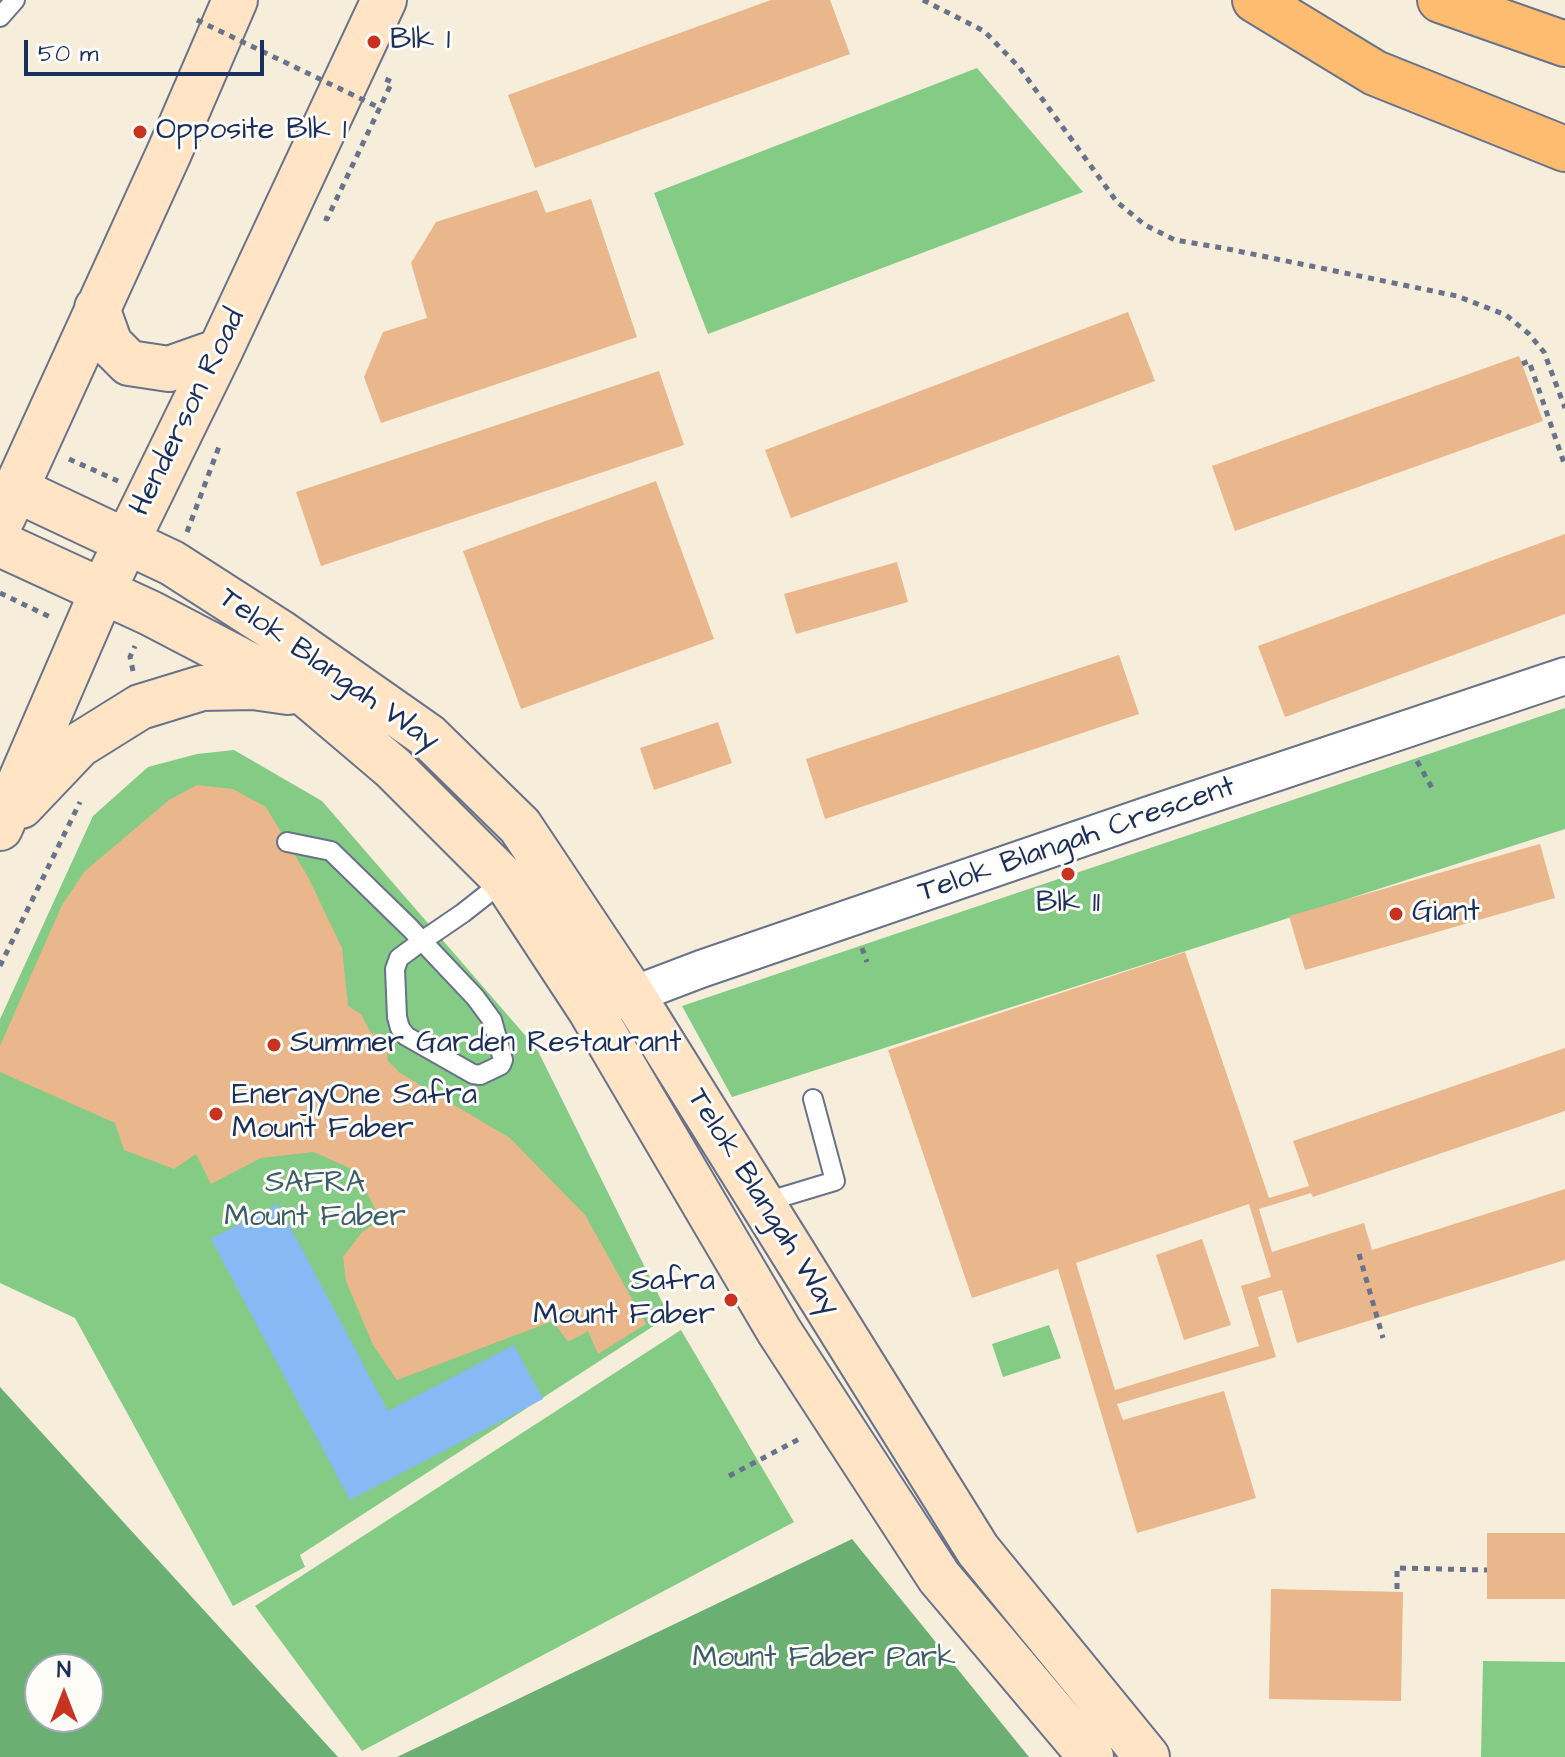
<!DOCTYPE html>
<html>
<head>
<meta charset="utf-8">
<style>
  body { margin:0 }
  #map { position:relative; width:1565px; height:1757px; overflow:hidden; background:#f6eddb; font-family:"Architects Daughter",sans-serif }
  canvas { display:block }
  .north { position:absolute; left:24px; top:1653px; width:80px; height:80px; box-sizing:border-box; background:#fdfcf7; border:2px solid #a3aaba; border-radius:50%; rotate:0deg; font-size:22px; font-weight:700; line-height:32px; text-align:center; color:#1b2f5e }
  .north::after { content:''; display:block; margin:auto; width:28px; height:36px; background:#c8321e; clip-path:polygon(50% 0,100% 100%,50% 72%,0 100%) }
  .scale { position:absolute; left:24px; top:40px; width:240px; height:36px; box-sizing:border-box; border:4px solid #1b2f5e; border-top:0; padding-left:10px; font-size:24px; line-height:28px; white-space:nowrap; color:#1b2f5e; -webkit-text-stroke:6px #fdfcf7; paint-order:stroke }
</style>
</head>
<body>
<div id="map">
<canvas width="1565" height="1757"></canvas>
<div class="north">N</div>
<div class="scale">50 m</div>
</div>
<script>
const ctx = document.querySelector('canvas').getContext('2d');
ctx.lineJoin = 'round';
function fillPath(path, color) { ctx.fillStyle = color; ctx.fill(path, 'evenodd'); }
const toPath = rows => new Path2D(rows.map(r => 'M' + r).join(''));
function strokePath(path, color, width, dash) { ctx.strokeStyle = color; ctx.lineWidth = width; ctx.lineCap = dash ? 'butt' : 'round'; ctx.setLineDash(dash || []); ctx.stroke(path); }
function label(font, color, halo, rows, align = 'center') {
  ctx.font = font + ' "Architects Daughter",sans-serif'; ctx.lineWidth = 6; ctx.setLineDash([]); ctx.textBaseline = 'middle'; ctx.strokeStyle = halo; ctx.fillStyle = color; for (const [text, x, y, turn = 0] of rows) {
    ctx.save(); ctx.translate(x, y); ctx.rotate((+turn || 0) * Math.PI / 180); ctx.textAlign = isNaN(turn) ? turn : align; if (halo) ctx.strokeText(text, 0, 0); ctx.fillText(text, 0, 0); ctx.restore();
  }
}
fillPath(toPath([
  [977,68,1083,192,708,334,654,193],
  [1565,708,1565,829,732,1097,682,1006],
  [234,750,322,801,537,1049,669,1316,300,1555,305,1567,233,1606,75,1318,0,1283,0,1019,93,816,148,767,197,754],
  [1049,1325,1061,1358,1003,1377,992,1344],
  [681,1330,794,1522,362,1751,255,1606],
  [1483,1661,1565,1662,1565,1757,1481,1757]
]), '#84cb86');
fillPath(toPath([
  [0,1387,338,1757,0,1757],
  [88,1669,88,1717,40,1717,40,1669],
  [852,1539,1029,1757,397,1757]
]), '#6baf73');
fillPath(toPath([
  [278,1204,388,1411,514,1345,543,1399,350,1500,211,1239]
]), '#87baf5');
fillPath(toPath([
  [771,0,830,0,850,54,535,168,508,95],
  [537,190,546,213,591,199,637,337,381,423,364,377,383,332,427,318,411,263,436,222],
  [1128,312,1155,381,791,518,765,450],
  [1519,356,1543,421,1235,531,1212,466],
  [659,371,684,445,321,566,296,492],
  [656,481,714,639,521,709,463,551],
  [1565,534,1565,614,1285,717,1258,646],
  [897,562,908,602,796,634,784,594],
  [1119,655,1139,714,825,819,806,759],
  [718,722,732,763,654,790,640,748],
  [197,785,233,789,266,807,308,877,342,948,348,1006,361,1014,371,1033,385,1035,388,1061,400,1073,510,1138,585,1215,646,1324,598,1354,588,1331,568,1342,553,1321,397,1380,373,1345,346,1281,343,1257,362,1232,381,1220,356,1171,314,1152,261,1158,211,1184,196,1154,174,1169,124,1150,115,1123,0,1072,0,1046,62,905,85,871,169,800],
  [1540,844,1555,898,1305,970,1289,916],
  [1185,952,1269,1198,1309,1186,1293,1141,1565,1048,1565,1111,1313,1197,1311,1193,1259,1209,1272,1252,1364,1223,1372,1250,1565,1189,1565,1260,1297,1343,1282,1290,1258,1297,1276,1357,1117,1404,1123,1420,1224,1391,1256,1498,1137,1533,1058,1269,972,1298,888,1050],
  [1249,1204,1271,1277,1241,1286,1259,1346,1115,1390,1076,1263],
  [1202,1239,1231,1325,1184,1340,1156,1255],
  [1487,1533,1565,1533,1565,1599,1487,1599],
  [1271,1589,1403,1592,1401,1701,1269,1699]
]), '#e9b78b');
const lane = toPath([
  [0,17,15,0],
  [287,842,331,851,410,928,422,941,475,997,492,1020,503,1060,501,1065,480,1075,473,1074,406,1036,400,1028,397,1017,395,969,399,958,422,941,463,913,505,880],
  [762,1203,835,1181,813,1099]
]);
const street = toPath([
  [609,1004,701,969,1152,814,1565,676]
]);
const secondary = toPath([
  [97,308,110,344,129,363,169,369,220,351],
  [15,489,172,563,281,633,428,736,520,826,632,994,978,1550,1147,1757],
  [3,517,169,153,235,0],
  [0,544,150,613,307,695,393,768,505,880,591,1011,779,1331,939,1577,1091,1757],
  [21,806,79,745,140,707,202,688,253,687,288,692],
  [0,828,102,592,220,351,384,0]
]);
const highway = toPath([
  [1255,0,1375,73,1565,149],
  [1440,0,1565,44]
]);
strokePath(lane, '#68728a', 22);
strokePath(street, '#68728a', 40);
strokePath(secondary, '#68728a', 48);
strokePath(highway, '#68728a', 48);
strokePath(toPath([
  [923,0,984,31,1019,67,1117,202,1145,225,1175,240,1223,248,1457,296,1506,315,1529,334,1544,352,1565,408],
  [324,218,327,219,392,82,385,79],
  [1522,364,1529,361,1565,466],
  [69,459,118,481],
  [187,532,220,444],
  [0,593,50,617],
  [133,671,130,657,135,646],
  [1417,761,1432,788],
  [862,948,867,962],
  [0,966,80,802],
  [1359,1254,1383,1338],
  [729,1476,803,1437],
  [1397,1589,1397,1568,1487,1570]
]), '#68728a', 5, [6, 6]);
strokePath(lane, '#fff', 18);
strokePath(street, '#fff', 36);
strokePath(secondary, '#ffe4c6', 44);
strokePath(highway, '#febc70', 44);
strokePath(toPath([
  [197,20,380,108]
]), '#68728a', 5, [6, 6]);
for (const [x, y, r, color] of [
  [374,42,8,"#c8321e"],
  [140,132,8,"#c8321e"],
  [1068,874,8,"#c8321e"],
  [1396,914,8,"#c8321e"],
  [274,1045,8,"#c8321e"],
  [216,1114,8,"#c8321e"],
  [731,1300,8,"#c8321e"]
]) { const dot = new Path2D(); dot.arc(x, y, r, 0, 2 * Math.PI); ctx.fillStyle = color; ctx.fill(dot); strokePath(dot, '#fdfcf7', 3); }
label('30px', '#1b2f5e', '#fdfcf7', [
  ["Blk 1",390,42],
  ["Opposite Blk 1",156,132],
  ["Blk 11",1068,905,"center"],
  ["Giant",1412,914],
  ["Summer Garden Restaurant",290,1045],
  ["EnergyOne Safra",232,1097],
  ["Mount Faber",232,1131],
  ["Safra",715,1283,"right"],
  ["Mount Faber",715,1317,"right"]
], 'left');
label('30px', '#1b2f5e', '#fdfcf7', [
  ["Henderson Road",189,413,-64],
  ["Telok Blangah Way",328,671,35],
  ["Telok Blangah Crescent",1077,841,-19],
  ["Telok Blangah Way",762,1203,58]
]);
label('30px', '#3a5e6a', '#fdfcf7', [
  ["SAFRA",315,1185],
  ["Mount Faber",315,1219],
  ["Mount Faber Park",824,1660]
]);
</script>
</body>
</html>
